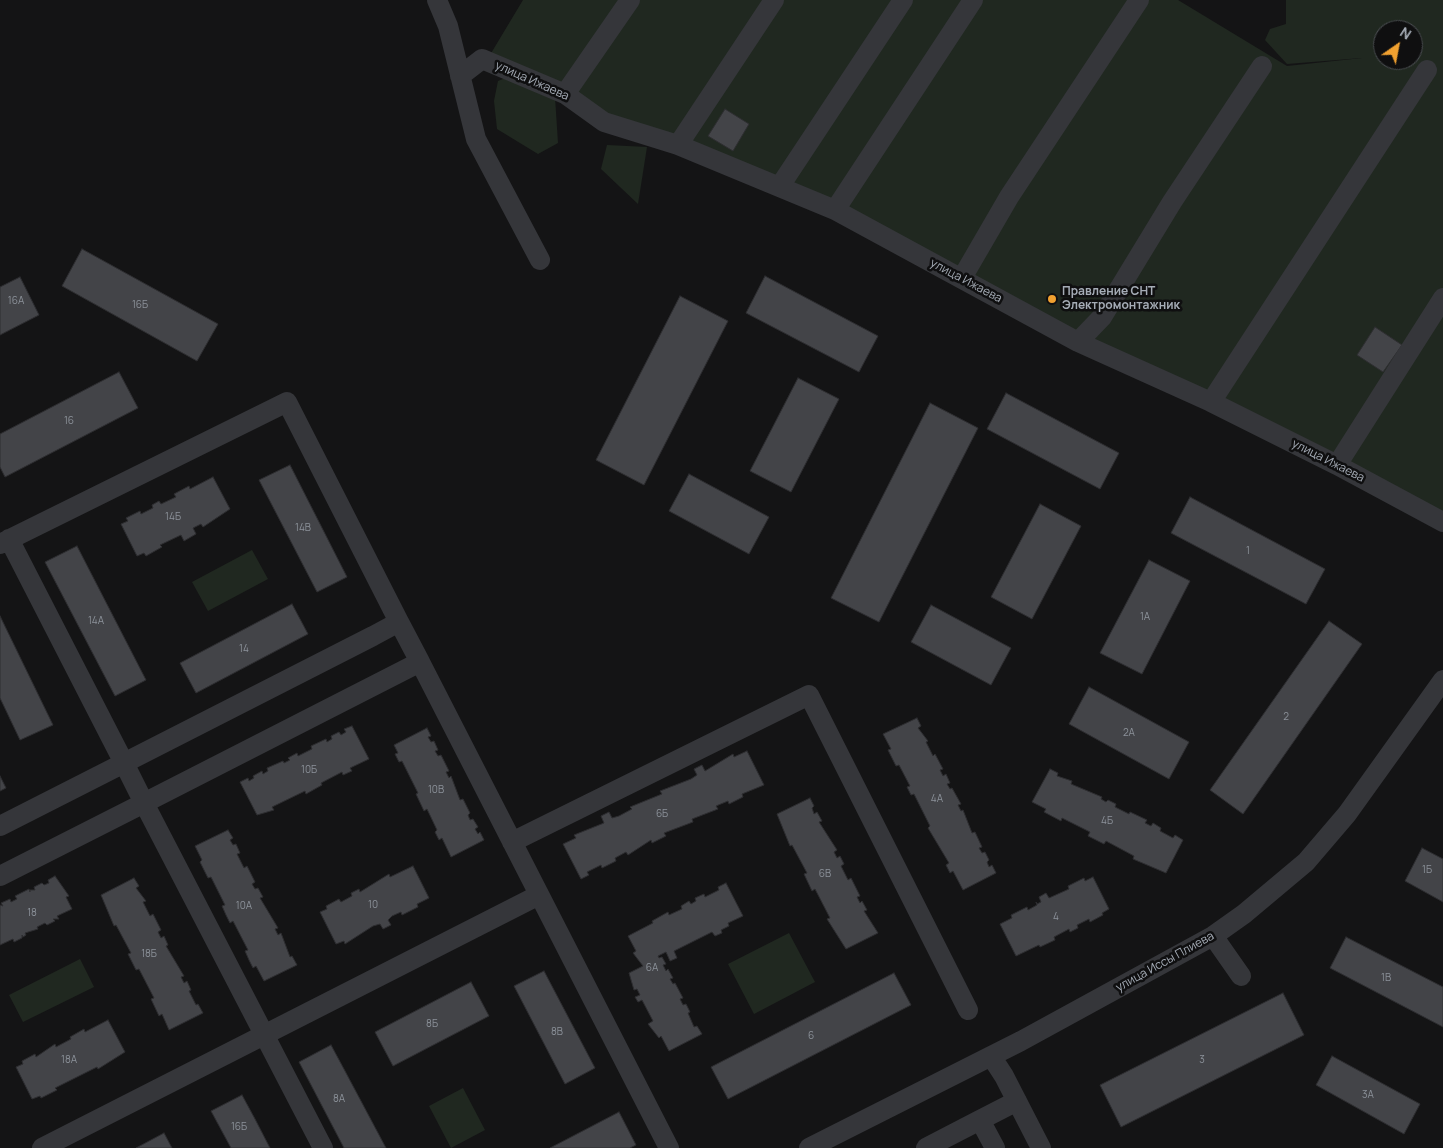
<!DOCTYPE html>
<html>
<head>
<meta charset="utf-8">
<style>
  body { margin:0 }
  #map { position:relative; width:1443px; height:1148px; overflow:hidden; background:#141415; font-family:Manrope,sans-serif }
  canvas { display:block }
  .north { position:absolute; left:1373px; top:20px; width:50px; height:50px; box-sizing:border-box; background:#0f0f10; border:1px solid #4b4e52; border-radius:50%; rotate:33deg; font-size:14px; font-weight:700; line-height:20px; text-align:center; color:#a5acb6 }
  .north::after { content:''; display:block; margin:auto; width:18px; height:22px; background:#f1a130; clip-path:polygon(50% 0,100% 100%,50% 72%,0 100%) }
</style>
</head>
<body>
<div id="map">
<canvas width="1443" height="1148"></canvas>
<div class="north">N</div>
</div>
<script>
const ctx = document.querySelector('canvas').getContext('2d');
ctx.lineJoin = 'round';
function fillPath(path, color) { ctx.fillStyle = color; ctx.fill(path, 'evenodd'); }
const toPath = rows => new Path2D(rows.map(r => 'M' + r).join(''));
function strokePath(path, color, width, dash) { ctx.strokeStyle = color; ctx.lineWidth = width; ctx.lineCap = dash ? 'butt' : 'round'; ctx.setLineDash(dash || []); ctx.stroke(path); }
function label(font, color, halo, rows, align = 'center') {
  ctx.font = font + ' Manrope,sans-serif'; ctx.lineWidth = 5; ctx.setLineDash([]); ctx.textBaseline = 'middle'; ctx.strokeStyle = halo; ctx.fillStyle = color; for (const [text, x, y, turn = 0] of rows) {
    ctx.save(); ctx.translate(x, y); ctx.rotate((+turn || 0) * Math.PI / 180); ctx.textAlign = isNaN(turn) ? turn : align; if (halo) ctx.strokeText(text, 0, 0); ctx.fillText(text, 0, 0); ctx.restore();
  }
}
fillPath(toPath([
  [523,0,1178,0,1287,66,1362,58,1287,64,1265,40,1270,29,1286,24,1286,0,1443,0,1443,515,957,271,602,113,490,55],
  [1383,30,1413,30,1413,60,1383,60],
  [513,75,555,97,558,143,538,154,497,129,494,101,498,81],
  [607,145,647,147,638,204,601,169],
  [252,550,268,579,208,611,192,582],
  [789,933,815,982,754,1014,728,964],
  [80,959,94,987,23,1022,9,995],
  [463,1088,485,1130,451,1148,429,1106]
]), '#202820');
const building = toPath([
  [725,109,749,124,733,151,708,136,725,109],
  [82,249,218,324,197,361,62,286,82,249],
  [765,276,878,336,859,372,746,313,765,276],
  [20,277,39,315,0,335,0,287,20,277],
  [1050,294,1058,298,1055,304,1047,300,1050,294],
  [680,296,728,321,644,485,596,460,680,296],
  [1375,327,1402,345,1383,372,1357,355,1375,327],
  [119,372,138,408,5,477,0,467,0,434,119,372],
  [798,378,839,399,791,492,750,471,798,378],
  [1006,393,1119,453,1100,489,987,429,1006,393],
  [930,403,978,428,879,622,831,598,930,403],
  [290,465,347,577,317,592,259,480,290,465],
  [689,474,769,517,749,554,669,511,689,474],
  [213,477,230,509,203,527,201,524,193,528,196,534,184,541,181,535,160,545,162,547,146,556,144,553,137,556,121,524,128,521,126,518,140,511,141,514,153,508,152,505,159,501,161,504,176,497,174,494,189,486,190,489,213,477],
  [1190,497,1325,569,1306,604,1171,533,1190,497],
  [1040,504,1081,526,1032,619,991,597,1040,504],
  [77,546,146,680,115,696,45,562,77,546],
  [1149,560,1190,581,1142,674,1100,653,1149,560],
  [292,604,308,634,196,693,180,663,292,604],
  [931,605,1011,648,991,685,911,642,931,605],
  [0,616,53,725,20,740,0,698,0,616],
  [1329,621,1362,644,1243,814,1210,790,1329,621],
  [1089,687,1189,742,1169,779,1069,724,1089,687],
  [917,718,921,726,918,728,928,741,926,742,933,756,935,754,943,769,940,770,943,776,946,774,950,783,947,784,950,789,952,788,961,804,958,805,961,811,963,810,972,833,975,832,982,847,979,848,982,853,985,852,989,860,987,862,989,867,992,865,996,873,963,890,953,871,950,873,946,865,949,863,928,828,930,826,914,794,911,795,907,787,910,786,899,765,896,766,888,750,891,749,883,734,917,718],
  [352,726,369,759,350,768,352,771,343,775,342,772,321,783,322,785,306,794,305,791,272,807,274,810,257,815,240,782,248,778,249,781,254,778,253,776,262,771,263,774,268,771,267,768,283,761,284,763,290,760,288,758,297,753,298,756,312,749,311,746,326,739,327,742,332,739,331,736,339,732,341,735,346,732,344,729,352,726],
  [427,728,431,736,428,737,431,742,434,741,438,750,435,751,438,756,441,755,449,771,446,772,449,778,451,776,460,800,463,799,470,813,468,815,470,820,473,819,478,827,475,829,478,834,480,832,484,840,451,857,442,838,439,840,435,832,437,830,427,809,424,811,416,794,418,793,402,761,399,762,395,754,398,753,394,745,427,728],
  [747,751,764,785,742,794,743,797,729,804,728,801,716,806,718,809,692,819,693,822,664,833,666,836,652,843,651,840,628,855,626,852,615,858,616,861,602,868,601,865,587,872,589,875,581,879,563,844,576,838,574,835,604,823,601,816,609,812,612,818,619,816,632,809,630,807,662,794,660,791,691,779,697,775,694,769,702,765,705,771,733,754,734,757,747,751],
  [1050,769,1058,773,1057,776,1072,781,1071,784,1102,797,1101,799,1106,802,1108,800,1116,804,1115,807,1129,814,1130,812,1147,820,1145,823,1151,826,1153,823,1161,828,1160,831,1173,838,1175,835,1183,840,1166,873,1133,859,1134,856,1106,841,1104,844,1088,836,1090,832,1062,818,1061,821,1044,812,1046,809,1032,802,1050,769],
  [0,776,6,788,0,791,0,776],
  [810,798,814,806,812,808,814,814,817,812,822,821,819,822,837,850,834,852,837,858,840,856,844,864,841,866,848,880,851,878,860,896,857,897,860,903,862,901,867,910,864,911,878,933,846,949,827,919,830,918,815,889,812,891,804,874,807,873,792,845,790,846,777,814,810,798],
  [228,830,233,838,230,840,233,845,236,844,240,853,237,854,244,868,247,866,255,882,252,884,255,889,258,888,263,897,260,898,278,928,275,929,278,935,281,933,290,957,292,956,297,965,264,981,256,966,253,968,249,960,245,951,248,950,233,921,230,923,226,915,222,906,225,905,211,877,208,878,200,862,202,860,195,846,228,830],
  [1422,848,1443,859,1443,902,1405,881,1422,848],
  [413,866,429,898,417,904,418,907,402,915,401,912,392,916,388,920,391,925,383,929,380,924,373,926,345,944,344,941,336,944,320,912,327,909,326,906,339,899,341,902,352,896,351,893,359,889,360,892,389,874,390,877,413,866],
  [55,876,69,896,66,897,72,909,57,916,59,919,53,919,55,921,47,925,45,923,37,927,38,929,25,933,26,935,23,937,22,935,22,938,14,942,13,939,0,945,0,905,3,906,1,903,10,899,11,902,17,899,15,896,29,889,30,892,30,890,35,890,34,887,42,883,44,885,49,883,48,880,55,876],
  [1093,877,1109,909,1102,913,1103,915,1090,922,1089,919,1077,925,1078,928,1070,932,1069,929,1054,937,1055,940,1040,947,1039,945,1016,956,1000,924,1012,918,1011,915,1027,907,1028,910,1037,905,1036,902,1037,904,1041,902,1039,897,1046,893,1049,898,1069,889,1068,886,1084,878,1085,881,1093,877],
  [134,878,139,886,136,888,146,901,143,902,150,916,153,914,161,930,158,932,161,938,164,936,168,945,166,946,184,976,181,977,184,983,187,981,191,990,189,991,196,1005,198,1004,203,1013,169,1030,162,1014,159,1016,151,999,154,998,139,969,136,970,128,954,131,953,116,925,114,926,101,895,134,878],
  [726,883,743,916,728,923,729,926,721,930,722,933,715,936,712,932,674,951,677,958,670,961,666,952,658,956,659,958,662,957,666,964,663,965,666,971,668,969,673,978,670,979,673,984,675,983,683,998,680,999,683,1005,686,1004,690,1012,688,1013,694,1027,697,1026,702,1034,669,1051,661,1036,659,1038,648,1024,653,1021,642,1000,638,1002,635,997,640,995,637,989,634,990,629,973,643,966,633,953,636,951,628,936,653,923,652,921,668,912,669,915,682,909,681,906,689,901,691,904,696,901,695,898,704,894,705,897,719,890,718,887,726,883],
  [1346,937,1443,987,1443,1027,1330,968,1346,937],
  [544,971,595,1068,565,1084,514,986,544,971],
  [894,973,911,1005,728,1099,711,1067,894,973],
  [471,982,489,1016,393,1066,375,1032,471,982],
  [1283,993,1304,1035,1121,1127,1100,1085,1283,993],
  [108,1020,125,1052,98,1069,97,1067,55,1088,57,1090,41,1098,40,1096,32,1099,16,1067,23,1064,22,1061,35,1054,36,1057,55,1044,56,1047,71,1039,70,1037,84,1029,85,1032,108,1020],
  [331,1045,345,1071,386,1148,344,1148,299,1062,331,1045],
  [1332,1056,1420,1104,1404,1134,1316,1085,1332,1056],
  [242,1095,255,1119,270,1148,231,1148,211,1111,242,1095],
  [619,1112,636,1145,630,1148,550,1148,619,1112],
  [164,1133,172,1148,136,1148,164,1133]
]);
fillPath(building, '#434448');
strokePath(building, '#2e2e31', 1);
strokePath(toPath([
  [437,0,448,26,476,139,540,260],
  [460,76,482,59,565,94,604,122,678,145,835,210,1078,342,1211,402,1337,465,1443,522],
  [565,94,630,0],
  [678,145,774,0],
  [780,186,903,0],
  [835,210,973,0],
  [962,278,1009,197,1139,0],
  [1078,342,1102,317,1172,202,1262,66],
  [1211,402,1427,70],
  [1337,465,1443,298],
  [0,544,287,402,399,622],
  [420,662,669,1148],
  [0,826,124,763,373,636,399,622,420,662,144,803,124,763,9,539],
  [512,842,809,695,968,1010],
  [0,876,144,803,323,1148],
  [1213,936,1241,976],
  [991,1056,1004,1076,1041,1148],
  [42,1148,539,895],
  [809,1148,1021,1041,1213,936,1244,914,1306,862,1347,814,1443,680],
  [926,1148,980,1120],
  [995,1148,980,1120,1017,1101]
]), '#35363a', 20);
for (const [x, y, r, color] of [
  [1052,299,5,"#f1a130"]
]) { const dot = new Path2D(); dot.arc(x, y, r, 0, 2 * Math.PI); ctx.fillStyle = color; ctx.fill(dot); strokePath(dot, '#0f0f10', 2); }
label('10px', '#8c929a', null, [
  ["16А",16,301],
  ["16Б",140,305],
  ["16",69,421],
  ["14Б",173,517],
  ["14В",303,528],
  ["1",1248,551],
  ["1А",1145,617],
  ["14А",96,621],
  ["14",244,649],
  ["2",1286,717],
  ["2А",1129,733],
  ["10Б",309,770],
  ["10В",436,790],
  ["4А",937,799],
  ["6Б",662,814],
  ["4Б",1107,821],
  ["1Б",1427,870],
  ["6В",825,874],
  ["10",373,905],
  ["10А",244,906],
  ["18",32,913],
  ["4",1056,917],
  ["18Б",149,954],
  ["6А",652,968],
  ["1В",1386,978],
  ["8Б",432,1024],
  ["8В",557,1032],
  ["6",811,1036],
  ["18А",69,1060],
  ["3",1202,1060],
  ["3А",1368,1095],
  ["8А",339,1099],
  ["16Б",239,1127]
]);
label('12px', '#a5acb6', '#0f0f10', [
  ["улица Ижаева",532,81,24],
  ["улица Ижаева",966,281,28],
  ["улица Ижаева",1328,461,27],
  ["улица Иссы Плиева",1165,962,-29]
]);
label('bold 12px', '#a5acb6', '#0f0f10', [
  ["Правление СНТ",1062,292],
  ["Электромонтажник",1062,306]
], 'left');
</script>
</body>
</html>
